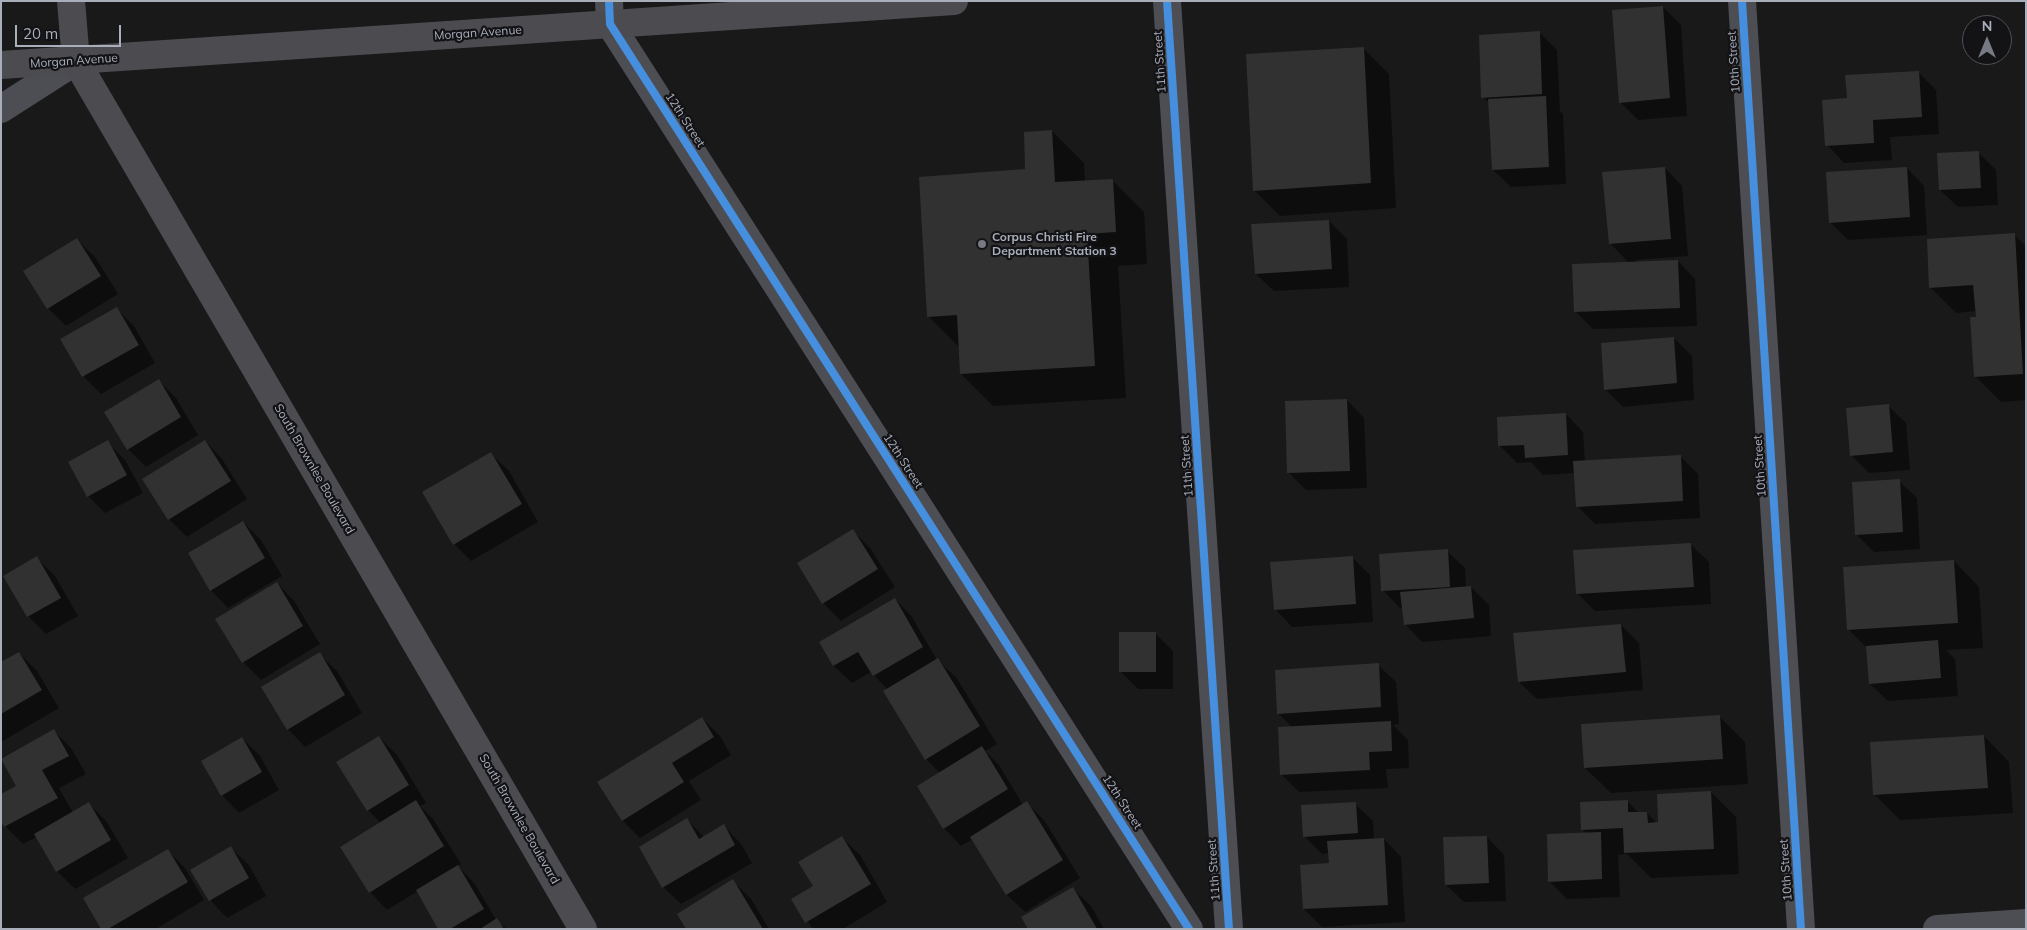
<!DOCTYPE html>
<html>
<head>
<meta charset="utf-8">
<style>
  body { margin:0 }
  #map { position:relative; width:2027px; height:930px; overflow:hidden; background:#19191a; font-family:Mulish,sans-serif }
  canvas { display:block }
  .frame { position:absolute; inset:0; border:2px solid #a9aebb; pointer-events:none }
  .north { position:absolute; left:1962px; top:15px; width:50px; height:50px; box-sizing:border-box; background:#131316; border:1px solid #4f5158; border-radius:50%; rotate:0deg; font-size:14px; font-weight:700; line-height:20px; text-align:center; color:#a9aebb }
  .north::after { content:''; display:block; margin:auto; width:18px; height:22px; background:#777a83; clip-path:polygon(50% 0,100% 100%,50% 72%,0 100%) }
  .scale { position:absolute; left:15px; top:25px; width:106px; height:22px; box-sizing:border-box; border:2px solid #a9aebb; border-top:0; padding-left:6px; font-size:15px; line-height:18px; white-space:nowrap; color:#a9aebb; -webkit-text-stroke:4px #131316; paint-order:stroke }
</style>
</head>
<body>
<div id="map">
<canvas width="2027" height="930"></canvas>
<div class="frame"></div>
<div class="north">N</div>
<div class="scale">20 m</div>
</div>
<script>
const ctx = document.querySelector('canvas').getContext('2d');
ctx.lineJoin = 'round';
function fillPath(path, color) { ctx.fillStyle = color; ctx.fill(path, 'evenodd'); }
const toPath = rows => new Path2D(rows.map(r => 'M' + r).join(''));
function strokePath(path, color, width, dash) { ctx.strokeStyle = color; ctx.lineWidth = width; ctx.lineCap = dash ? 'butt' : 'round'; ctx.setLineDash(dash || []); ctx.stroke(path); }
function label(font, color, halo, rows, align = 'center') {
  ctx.font = font + ' Mulish,sans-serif'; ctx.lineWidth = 4.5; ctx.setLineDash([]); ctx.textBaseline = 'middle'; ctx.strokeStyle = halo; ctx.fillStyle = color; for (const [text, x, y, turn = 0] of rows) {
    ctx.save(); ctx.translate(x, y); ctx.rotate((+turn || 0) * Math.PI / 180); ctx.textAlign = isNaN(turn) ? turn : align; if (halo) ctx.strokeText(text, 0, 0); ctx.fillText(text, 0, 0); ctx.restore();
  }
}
fillPath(toPath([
  [1663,7,1681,25,1687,116,1638,120,1620,102],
  [1539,32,1557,50,1560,111,1563,114,1566,184,1511,187,1493,170,1490,104,1483,97],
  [1363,48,1389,74,1396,208,1280,216,1254,190],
  [1919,73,1936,90,1939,134,1890,137,1892,160,1844,163,1827,145,1848,100],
  [1052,131,1084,163,1085,182,1112,180,1144,212,1147,264,1118,266,1126,398,993,406,961,374,960,348,928,316],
  [1978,152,1996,170,1998,205,1958,207,1940,190],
  [1665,168,1682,186,1688,256,1636,260,1636,263,1678,261,1695,279,1697,326,1593,329,1575,311,1629,263,1610,243],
  [1907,168,1924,186,1927,235,1848,240,1830,222],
  [1329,221,1347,239,1349,287,1274,291,1256,274],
  [2014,235,2026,246,2026,400,2001,402,1975,376,1977,311,1956,313,1930,287],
  [77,240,95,257,118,294,66,326,48,308],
  [116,308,134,326,155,363,101,394,83,376,62,340],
  [1674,338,1692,356,1694,400,1623,407,1605,389],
  [158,380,176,398,198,435,146,467,128,449],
  [1347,400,1364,418,1367,488,1306,490,1288,472],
  [1888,406,1906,423,1910,470,1869,473,1851,455],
  [1566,414,1583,432,1585,462,1680,456,1698,474,1700,518,1595,524,1577,506,1575,473,1543,475,1531,462,1517,463,1499,445],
  [205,441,222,459,247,499,187,537,169,519],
  [107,442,125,460,143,493,105,513,88,496],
  [491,454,509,471,538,522,471,561,454,544],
  [1899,481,1917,498,1920,549,1874,552,1856,534],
  [243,522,261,540,282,576,228,608,211,590],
  [852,530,870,548,895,587,841,621,823,603],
  [1691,545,1709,562,1711,604,1595,611,1577,593],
  [1447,551,1465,568,1466,588,1471,587,1489,605,1491,636,1422,642,1405,624,1403,608,1400,608,1383,590],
  [37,558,55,576,78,616,46,634,28,616,5,576],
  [1353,558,1370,575,1373,622,1292,627,1275,609],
  [1954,561,1979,587,1983,648,1946,650,1955,659,1958,696,1888,701,1870,684,1867,648,1848,629],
  [277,583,294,601,320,644,261,680,243,662],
  [895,599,912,617,937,660,956,677,997,744,985,751,999,765,1023,805,1027,803,1044,820,1080,878,1025,912,1007,895,973,839,961,846,944,828,940,773,926,759,888,690,871,672,852,683,834,666,821,643],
  [1621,625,1639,643,1643,690,1537,699,1519,682],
  [1155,633,1173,651,1173,689,1138,689,1120,671],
  [19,653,37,671,59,708,1,742,1,664],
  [319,654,337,671,362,713,305,747,288,729],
  [1378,665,1396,682,1399,724,1393,725,1408,740,1409,768,1386,769,1388,788,1299,792,1281,774,1293,728,1278,713],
  [1720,717,1745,742,1748,784,1611,793,1585,768],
  [702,718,720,736,731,755,689,781,701,800,640,838,623,821],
  [54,731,71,748,86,774,59,788,73,813,89,804,107,822,128,858,75,889,57,871,37,837,23,844,6,827,1,819,18,786],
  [1984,736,2009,762,2013,813,1900,820,1875,795],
  [379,737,397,755,426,803,420,806,433,819,461,864,458,866,475,884,496,920,507,929,440,929,418,891,387,910,370,892,381,823,368,810],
  [242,738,260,756,279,790,239,813,222,795],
  [1711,792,1736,817,1739,874,1651,878,1627,854,1618,855,1620,897,1567,899,1549,881,1587,834,1583,830,1627,801,1639,813,1647,813,1657,823],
  [1355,804,1373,821,1374,840,1384,839,1401,857,1405,922,1322,927,1304,909,1302,866,1330,865,1329,853,1322,854,1304,836],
  [687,820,704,837,724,826,741,844,752,863,681,904,663,887],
  [1487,837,1504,855,1506,901,1464,902,1446,885],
  [842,838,860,855,887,902,843,929,813,929,792,899,814,886],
  [231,848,249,865,266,896,227,918,210,900],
  [167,850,185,868,204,900,156,929,102,929],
  [733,881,751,899,769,929,687,929],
  [1073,889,1091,906,1104,929,1029,929]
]), '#0007');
fillPath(toPath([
  [1663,6,1670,98,1619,103,1612,10],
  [1540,31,1542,94,1481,98,1479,35],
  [1364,47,1371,183,1253,191,1246,54],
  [1919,71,1922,117,1873,120,1874,143,1825,146,1822,100,1847,98,1845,75],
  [1546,96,1549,167,1492,170,1488,99],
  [1052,130,1055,182,1113,179,1116,232,1087,234,1095,366,960,374,957,315,927,317,919,177,1025,169,1024,132],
  [1979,151,1981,188,1939,190,1937,153],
  [1665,167,1671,239,1609,244,1602,172],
  [1907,167,1910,217,1829,223,1826,172],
  [1329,220,1332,269,1255,274,1251,224],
  [2015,233,2023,374,1974,377,1970,317,1976,317,1973,285,1929,288,1927,239],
  [77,238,101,276,47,309,23,271],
  [1678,260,1680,308,1574,312,1572,264],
  [117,307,139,345,82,377,60,339],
  [1674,337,1677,383,1604,390,1601,343],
  [159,379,181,417,127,450,104,412],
  [1347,399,1350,471,1287,473,1285,401],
  [1889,404,1893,452,1850,456,1846,408],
  [1566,413,1568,455,1525,458,1524,445,1498,446,1497,417],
  [108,440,127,475,87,497,68,462],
  [205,440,231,481,168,520,142,479],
  [491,452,522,504,453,545,422,492],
  [1681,455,1683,501,1576,507,1573,461],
  [1900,479,1903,532,1855,535,1852,482],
  [243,521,265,558,210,591,188,553],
  [853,529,878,569,822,604,797,563],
  [1691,543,1694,587,1576,594,1573,550],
  [1448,549,1450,587,1381,591,1379,554],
  [37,556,61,598,27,617,3,576],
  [1353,556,1356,604,1274,610,1270,562],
  [1954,560,1958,623,1847,630,1843,567],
  [277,582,303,626,242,663,215,619],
  [1471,586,1474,618,1404,625,1400,592],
  [895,598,923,647,873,676,858,652,833,666,819,642],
  [1621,624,1626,672,1518,682,1513,633],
  [1119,632,1156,632,1156,672,1119,672],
  [1938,640,1941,678,1869,684,1866,646],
  [19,652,42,690,1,714,1,662],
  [320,652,345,695,287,730,261,687],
  [938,658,980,726,925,760,883,691],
  [1379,663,1381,707,1277,714,1275,670],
  [1720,715,1723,759,1584,768,1581,724],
  [702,717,714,737,672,763,684,782,622,821,597,782],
  [1391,721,1392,751,1369,752,1370,770,1280,775,1278,727],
  [54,729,69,756,42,770,58,798,4,827,1,821,1,794,16,786,1,759],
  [1984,735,1988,788,1873,795,1870,742],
  [379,736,409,785,367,811,336,762],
  [242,737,262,772,221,796,201,761],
  [982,746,1008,789,943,829,917,786],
  [1711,791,1714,849,1624,853,1623,828,1581,830,1580,802,1628,800,1628,812,1647,812,1648,823,1658,822,1657,794],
  [416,800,444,846,369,893,340,847],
  [1027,801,1063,860,1006,895,970,837],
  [89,802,111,840,56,872,34,834],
  [1356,802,1358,833,1303,837,1301,805],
  [687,818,699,839,724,824,735,845,662,888,639,847],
  [1601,832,1602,879,1548,882,1547,834],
  [842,836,871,884,805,923,791,899,813,886,798,862],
  [1487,836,1489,883,1445,885,1443,837],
  [1384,838,1388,905,1303,909,1300,865,1329,863,1327,841],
  [231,846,249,878,209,901,190,870],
  [168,849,188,882,108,929,101,929,83,898],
  [458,865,484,909,450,929,438,929,416,890],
  [733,879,763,929,686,929,677,914],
  [1073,887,1097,929,1028,929,1021,917],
  [497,918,504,929,480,929]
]), '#313132');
strokePath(toPath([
  [609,1,610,24,1189,929],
  [1167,1,1229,929],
  [1742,1,1801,929],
  [1,109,76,61],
  [1937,929,2026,923]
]), '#4d4e53', 28);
strokePath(toPath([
  [71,1,76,61,583,929],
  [1,65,954,1]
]), '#4c4c50', 28);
strokePath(toPath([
  [609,1,610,24,1189,929],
  [1167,1,1229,929],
  [1742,1,1801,929]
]), '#468fdf', 8);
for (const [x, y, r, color] of [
  [982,244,5,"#777a83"]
]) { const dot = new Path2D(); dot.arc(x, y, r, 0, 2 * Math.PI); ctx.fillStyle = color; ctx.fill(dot); strokePath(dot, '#131316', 2); }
label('12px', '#a9aebb', '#131316', [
  ["Morgan Avenue",478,33,-4],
  ["Morgan Avenue",74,61,-4],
  ["11th Street",1160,62,-94],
  ["10th Street",1734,62,-94],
  ["12th Street",685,120,57],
  ["12th Street",903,461,57],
  ["11th Street",1187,466,-94],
  ["10th Street",1760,466,-94],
  ["South Brownlee Boulevard",314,469,60],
  ["12th Street",1122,802,57],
  ["South Brownlee Boulevard",519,819,60],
  ["11th Street",1214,870,-94],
  ["10th Street",1786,870,-94]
]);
label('bold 12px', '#a9aebb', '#131316', [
  ["Corpus Christi Fire",992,237],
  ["Department Station 3",992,251]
], 'left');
</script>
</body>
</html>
